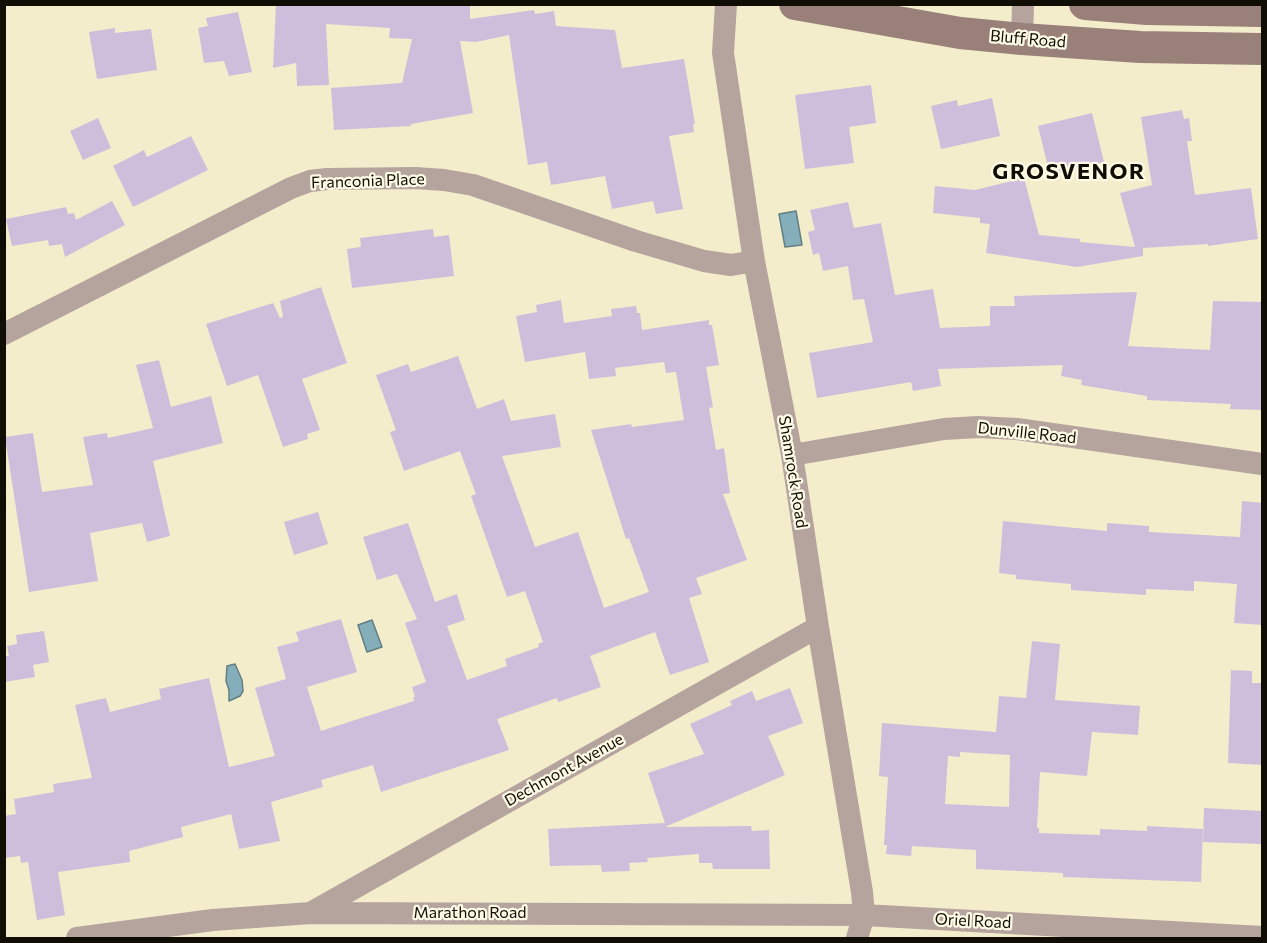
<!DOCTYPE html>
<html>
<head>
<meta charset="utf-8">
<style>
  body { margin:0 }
  #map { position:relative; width:1267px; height:943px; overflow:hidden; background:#f4edcc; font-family:Commissioner,sans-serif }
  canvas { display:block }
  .frame { position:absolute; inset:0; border:6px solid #100e04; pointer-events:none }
</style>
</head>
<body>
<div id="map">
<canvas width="1267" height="943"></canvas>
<div class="frame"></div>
</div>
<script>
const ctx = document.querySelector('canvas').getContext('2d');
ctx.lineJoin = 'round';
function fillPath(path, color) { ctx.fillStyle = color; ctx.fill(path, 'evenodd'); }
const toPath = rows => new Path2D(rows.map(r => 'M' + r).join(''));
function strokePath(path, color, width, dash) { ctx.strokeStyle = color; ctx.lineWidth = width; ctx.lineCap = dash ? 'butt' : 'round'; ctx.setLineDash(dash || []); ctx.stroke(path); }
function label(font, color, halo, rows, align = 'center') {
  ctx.font = font + ' Commissioner,sans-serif'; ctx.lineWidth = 4.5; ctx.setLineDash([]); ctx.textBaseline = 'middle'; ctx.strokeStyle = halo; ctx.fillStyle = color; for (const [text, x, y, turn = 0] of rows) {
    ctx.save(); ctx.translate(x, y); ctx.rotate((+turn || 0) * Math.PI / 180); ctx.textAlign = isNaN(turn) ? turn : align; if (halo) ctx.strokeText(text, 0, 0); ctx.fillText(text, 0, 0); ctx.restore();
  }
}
const water = toPath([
  [796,211,802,245,785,247,779,214,796,211],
  [372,620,382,647,367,652,358,625,372,620],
  [235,664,242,680,243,691,240,696,229,701,229,690,226,681,227,666,235,664]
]);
fillPath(water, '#84afba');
strokePath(water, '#617f83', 1.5);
fillPath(toPath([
  [276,4,470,4,470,19,534,10,535,14,554,11,556,26,615,30,622,68,684,59,695,124,693,124,694,132,669,136,683,209,656,214,653,201,612,209,605,176,551,185,547,162,528,165,509,35,476,42,460,41,473,113,411,124,411,126,334,130,331,88,402,83,412,39,389,38,390,28,326,24,329,85,297,86,296,63,273,68],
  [238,12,252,72,229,76,224,61,204,63,198,28,208,26,206,18],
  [115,28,115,33,151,29,157,70,97,79,89,32],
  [871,85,876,123,849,127,854,163,805,169,795,95],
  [992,98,1000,136,941,149,931,106,957,100,958,106],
  [1182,110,1184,119,1189,118,1192,141,1187,141,1195,195,1251,188,1258,239,1208,246,1208,244,1143,248,1143,256,1077,267,986,253,990,224,980,223,980,218,933,213,935,186,975,190,1024,178,1039,235,1080,239,1080,242,1135,247,1120,193,1152,185,1141,117],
  [1092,113,1104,162,1050,175,1038,126],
  [98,118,111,148,83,160,70,131],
  [191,136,208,170,133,207,113,166,144,150,147,157],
  [112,201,125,225,65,257,62,244,49,246,48,240,12,246,6,219,66,207,68,214,74,213,76,220],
  [848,202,854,228,881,223,895,295,933,289,940,328,990,326,990,306,1015,306,1014,296,1137,292,1128,346,1210,350,1213,301,1263,302,1263,410,1230,409,1231,404,1147,400,1147,396,1081,385,1082,380,1061,376,1063,365,938,369,941,386,913,391,911,382,817,398,809,353,873,342,864,299,853,300,848,266,823,271,819,253,813,255,808,232,815,230,810,210],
  [433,229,434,237,449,235,454,276,352,288,347,249,361,247,360,238],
  [321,287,347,363,302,379,320,430,307,434,308,439,283,447,258,375,227,386,206,324,273,303,280,318,283,317,280,301],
  [561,300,564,323,612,316,611,309,636,306,637,313,640,313,642,330,709,320,709,325,712,325,719,365,706,367,713,407,709,408,716,450,724,448,730,493,723,494,747,560,696,578,702,594,689,598,709,662,670,675,655,632,590,656,601,687,558,702,557,698,497,719,509,750,381,792,373,765,321,780,323,787,271,802,280,841,239,849,231,814,181,827,183,837,129,851,130,862,58,872,65,915,37,920,28,862,21,863,20,856,4,858,4,816,16,814,14,799,54,792,53,784,92,778,75,705,106,698,110,712,161,699,159,689,209,678,229,767,275,756,255,688,286,679,277,647,299,641,296,632,341,619,357,672,307,687,321,731,414,701,413,697,415,697,412,687,426,682,405,623,417,619,397,574,377,580,363,537,408,523,435,602,457,594,465,620,447,626,467,680,507,666,505,659,539,647,538,644,543,642,525,591,507,597,471,496,476,494,460,451,404,471,390,432,396,430,376,375,408,364,411,372,458,356,477,409,504,399,511,421,555,414,561,447,502,456,535,547,578,532,604,608,649,592,629,538,626,539,591,430,631,424,632,427,684,420,676,372,666,373,664,362,615,368,616,376,589,379,585,352,525,362,516,316,537,312,536,305],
  [159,360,171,407,211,396,223,443,153,461,170,536,147,542,142,523,90,533,98,581,29,592,5,437,33,433,42,492,93,485,83,437,107,433,108,438,153,428,136,365],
  [1242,501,1263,503,1263,625,1234,623,1237,584,1194,581,1194,591,1146,589,1146,595,1071,590,1071,584,1016,579,1016,575,999,573,1003,521,1107,531,1107,523,1149,526,1149,532,1240,537],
  [318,512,328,544,294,555,284,522],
  [44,631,49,662,33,665,35,677,4,682,4,656,9,656,7,646,17,644,16,635],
  [1032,641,1060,644,1055,700,1140,706,1138,735,1092,732,1087,776,1040,772,1037,828,1039,828,1039,833,1100,835,1100,829,1147,831,1147,826,1203,829,1201,882,1063,877,1063,873,976,869,976,850,912,846,911,856,886,854,887,845,884,845,888,777,879,776,882,723,996,732,999,696,1026,698],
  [960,752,1010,755,1009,807,945,804,948,756,960,757],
  [1231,670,1252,671,1252,683,1263,683,1263,765,1228,763],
  [790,688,803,723,768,736,785,775,665,827,751,826,752,831,769,830,770,869,713,869,712,863,699,863,699,854,647,858,648,862,629,863,630,871,602,872,601,865,550,866,548,829,665,823,648,773,704,754,690,724,732,705,730,701,752,691,756,701],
  [1204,808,1263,811,1263,844,1203,842]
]), '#cebedc');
strokePath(toPath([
  [726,4,723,53,754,261,792,455,818,627,862,892,864,915,857,938],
  [1022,39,1023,4],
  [4,334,291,188,310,181,327,179,415,178,444,180,473,185,636,241,704,261,731,265,754,261],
  [792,455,944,429,978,427,1017,429,1262,464],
  [312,912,818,627],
  [77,938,213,920,311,913,864,915,1262,937]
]), '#b5a39e', 22);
strokePath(toPath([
  [795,4,960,33,1022,39,1140,47,1262,49],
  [1085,4,1147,9,1262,11]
]), '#998079', 32);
label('16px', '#100e04', '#fefae6', [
  ["Bluff Road",1028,39,5],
  ["Franconia Place",368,181,-2],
  ["Dunville Road",1027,433,6],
  ["Shamrock Road",793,472,81],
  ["Dechmont Avenue",564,770,-29],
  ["Marathon Road",470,913],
  ["Oriel Road",973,921,3]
]);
ctx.letterSpacing = '1.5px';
label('bold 22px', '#100e04', '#fefae6', [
  ["GROSVENOR",1069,172]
]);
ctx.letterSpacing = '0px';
</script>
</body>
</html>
